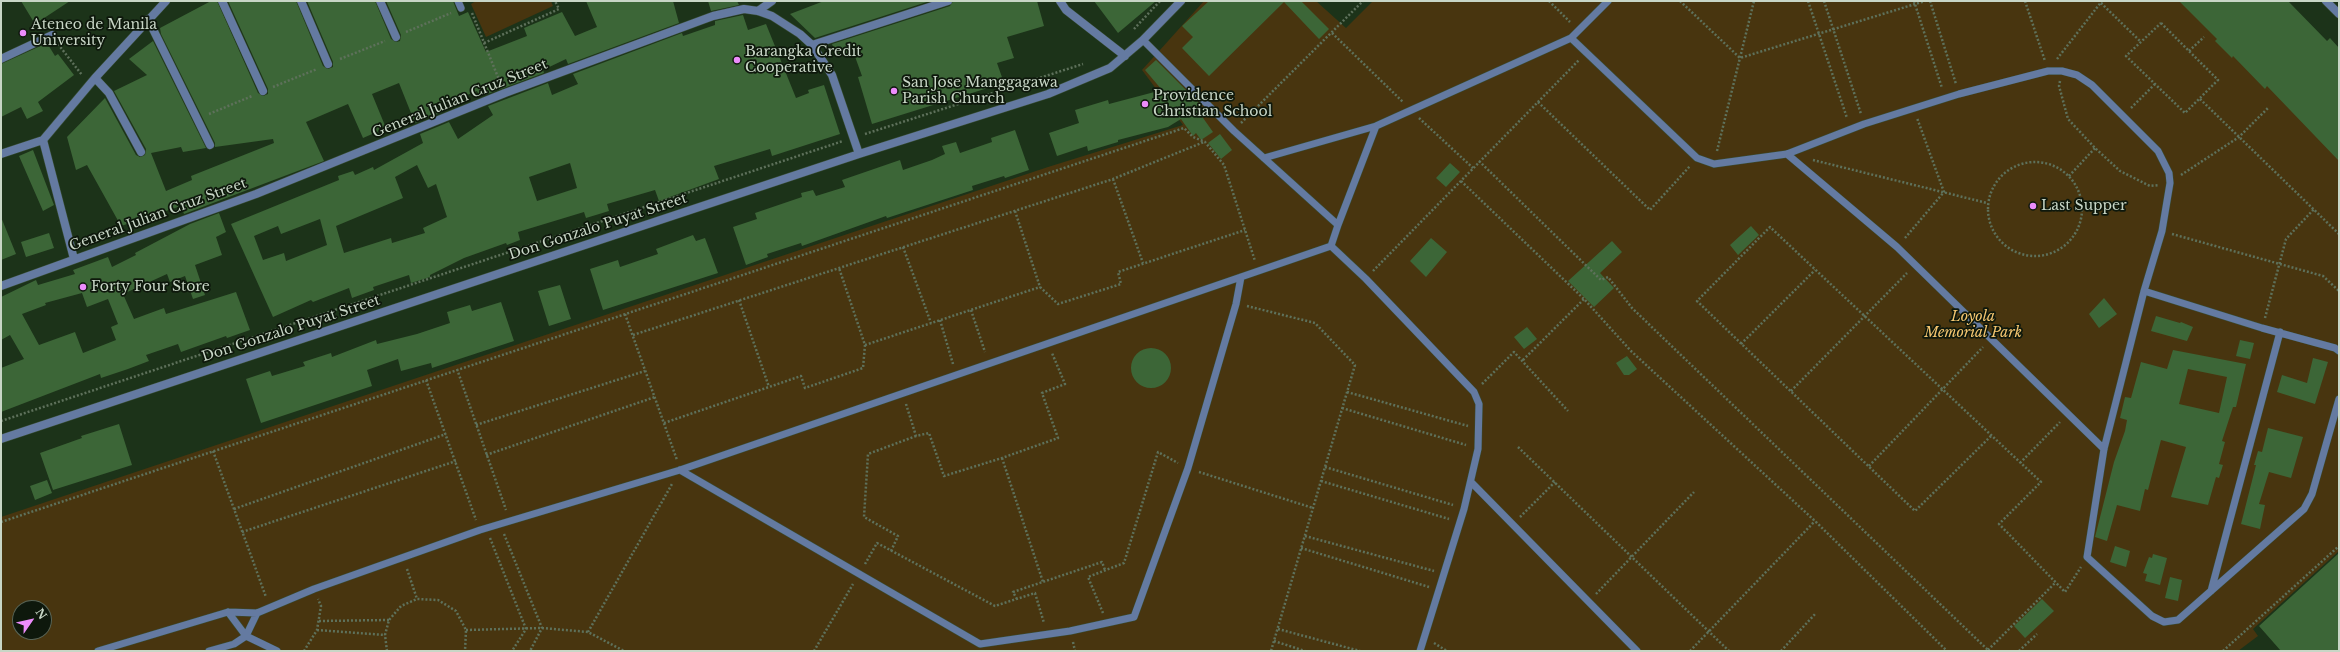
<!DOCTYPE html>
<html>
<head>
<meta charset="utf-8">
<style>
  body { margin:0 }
  #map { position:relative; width:2340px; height:652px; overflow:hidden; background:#1c3319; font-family:"Libre Baskerville",serif }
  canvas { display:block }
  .frame { position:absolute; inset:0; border:2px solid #c8d6c6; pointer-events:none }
  .north { position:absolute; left:12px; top:600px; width:40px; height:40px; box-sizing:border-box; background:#0e180c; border:1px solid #586456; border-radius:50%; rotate:56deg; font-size:11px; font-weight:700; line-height:16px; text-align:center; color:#c8d6c6 }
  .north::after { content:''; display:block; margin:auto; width:14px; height:18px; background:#ec8cfb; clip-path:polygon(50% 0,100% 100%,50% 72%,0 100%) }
</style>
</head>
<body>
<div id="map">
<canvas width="2340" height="652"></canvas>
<div class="frame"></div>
<div class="north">N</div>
</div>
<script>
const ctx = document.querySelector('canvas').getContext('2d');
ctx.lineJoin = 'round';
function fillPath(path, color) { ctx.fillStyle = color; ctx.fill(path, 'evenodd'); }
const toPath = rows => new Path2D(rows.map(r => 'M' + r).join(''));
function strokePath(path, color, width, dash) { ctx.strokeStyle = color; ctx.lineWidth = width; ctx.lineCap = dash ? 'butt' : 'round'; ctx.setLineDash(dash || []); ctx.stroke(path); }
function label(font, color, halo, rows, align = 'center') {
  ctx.font = font + ' "Libre Baskerville",serif'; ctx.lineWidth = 3.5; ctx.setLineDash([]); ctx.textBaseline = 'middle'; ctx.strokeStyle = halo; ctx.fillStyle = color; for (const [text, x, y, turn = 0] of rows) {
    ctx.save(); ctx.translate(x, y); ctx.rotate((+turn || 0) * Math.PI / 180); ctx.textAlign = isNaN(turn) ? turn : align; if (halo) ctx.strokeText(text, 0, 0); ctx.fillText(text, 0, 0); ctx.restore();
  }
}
fillPath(toPath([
  [476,1,551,1,553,6,486,37,471,4],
  [1204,1,1316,1,1346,28,1373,1,2205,1,2339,141,2339,551,2253,629,2258,636,2238,651,1,651,1,517,1048,167,1183,125,1142,70],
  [20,608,44,608,44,632,20,632]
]), '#48350f');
fillPath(toPath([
  [21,1,70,1,35,24],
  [211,1,217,1,258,93,263,96,268,94,268,89,228,1,296,1,323,66,328,69,333,67,333,62,307,1,375,1,391,39,396,42,400,41,401,35,386,1,453,1,459,16,468,12,486,52,527,36,524,28,562,12,575,36,597,27,586,1,673,1,679,23,568,64,566,59,543,70,544,73,482,96,479,95,477,91,442,105,445,111,415,123,399,83,372,94,386,128,363,138,348,104,306,122,324,161,184,214,181,206,121,226,87,165,76,170,67,137,105,98,136,155,140,157,145,155,146,149,114,91,147,75,129,59,153,41,206,148,183,152,181,147,151,153,166,191,192,180,191,176,274,143,273,139,215,147,215,143,161,34,160,28],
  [708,1,737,1,739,5,711,11],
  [824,1,930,1,815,38,790,14],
  [953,1,1037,1,1044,26,1007,37,1014,58,997,63,1004,83,872,124,858,77,862,76,853,51,837,57,832,44,950,6],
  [1094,1,1156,1,1118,33],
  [1209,1,1301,1,1329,29,1319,39,1284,2,1209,76,1182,48,1193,37,1182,26],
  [2179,1,2288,1,2327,41,2330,38,2339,48,2339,161,2267,86,2265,89,2233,56,2232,58,2215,41,2217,39],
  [743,15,748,30,766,24,796,98,809,93,808,90,824,85,840,134,772,156,770,149,714,166,719,179,659,201,655,190,607,204,609,211,586,218,584,212,518,232,520,240,507,245,506,243,464,258,430,275,430,277,411,283,409,275,373,287,374,290,352,298,349,288,313,302,311,300,273,317,231,224,339,180,338,176,353,171,355,175,373,167,374,170,423,143,420,134,449,122,458,139,493,115,488,106,548,83,552,95,578,84,573,74,682,33,683,36,715,25,715,21],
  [570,163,577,188,537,201,529,177],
  [417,165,428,188,436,184,447,217,423,228,425,233,392,243,391,238,344,253,336,226,403,198,395,177],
  [320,219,327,245,286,261,284,253,263,260,254,236,278,226,281,234],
  [47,43,55,56,58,54,74,75,38,102,43,111,27,119,21,107,1,117,1,64],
  [1156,60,1200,104,1196,108,1213,132,1201,140,1196,133,1193,136,1181,119,1168,127,1118,140,1118,142,1088,151,1087,146,1057,156,1049,133,1079,123,1075,110,1108,100,1109,104,1162,90,1145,70],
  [1015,130,1029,170,1005,178,1004,176,972,186,973,190,887,218,886,216,802,246,801,243,767,254,768,257,746,265,733,227,757,219,755,213,802,197,801,193,813,190,816,196,845,187,842,180,900,160,903,170,932,160,945,154,942,146,956,142,960,153,992,142,991,138],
  [1220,134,1232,150,1221,159,1208,143],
  [33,150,54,205,43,211,19,156],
  [1450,163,1460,172,1446,187,1436,178],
  [219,213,226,232,216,237,222,255,195,265,205,295,193,299,185,276,170,282,167,274,123,294,134,319,164,308,166,314,236,292,250,330,227,338,226,336,181,352,178,344,146,355,149,361,128,369,101,378,100,374,1,412,1,368,24,359,10,335,1,340,1,297,36,280,38,285,75,274,73,270,108,257,112,267,136,255,135,253,190,224],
  [82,293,87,307,108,299,118,324,111,327,116,340,83,353,75,332,39,345,22,314,46,305,45,303],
  [1,217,16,254,1,260],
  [1751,226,1759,235,1738,255,1730,245],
  [49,233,54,248,26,257,21,242],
  [693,235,696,241,705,238,718,273,603,310,590,269,618,260,620,267,658,254,656,249],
  [1431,238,1447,252,1426,277,1410,261],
  [1612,241,1622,252,1600,273,1614,288,1594,307,1568,281],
  [560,285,571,319,549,326,538,291],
  [2104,298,2117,314,2099,328,2089,314],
  [501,302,514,341,432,368,431,363,401,371,398,359,367,370,372,386,261,423,246,379,270,371,272,376,305,366,303,362,331,353,332,357,376,340,377,344,417,334,450,323,447,312,470,305,472,311],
  [2156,316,2180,323,2181,322,2193,327,2187,341,2151,331],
  [1527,327,1537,339,1524,349,1514,337],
  [2240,340,2254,343,2250,359,2236,356],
  '1131 368a20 20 0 1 1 40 0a20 20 0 1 1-40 0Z',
  [2173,350,2246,364,2236,407,2233,407,2222,441,2225,442,2219,464,2223,465,2219,478,2216,477,2208,505,2171,497,2186,447,2161,440,2148,490,2145,489,2140,511,2117,505,2107,541,2095,537,2114,462,2125,431,2127,420,2120,418,2125,397,2131,398,2141,362,2167,369],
  [2188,369,2227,377,2219,413,2179,404],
  [1627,356,1637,369,1629,375,1624,375,1616,363],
  [2313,358,2328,362,2315,404,2277,392,2282,375,2307,383],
  [119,424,132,465,53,490,40,453,82,438,81,436],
  [2268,428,2303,437,2291,478,2269,472,2259,504,2265,505,2260,529,2241,524,2256,465,2254,465,2258,451,2262,452],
  [47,480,52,493,35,500,30,486],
  [2115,546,2130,551,2126,567,2110,562],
  [2339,553,2339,651,2281,651,2259,626],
  [2153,554,2167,558,2160,585,2145,581,2147,574,2143,573,2149,557,2152,558],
  [2170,577,2182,580,2178,601,2165,598],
  [2042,599,2054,611,2025,638,2014,626]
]), '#3c6637');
const lane = toPath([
  [458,1,461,8],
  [1571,38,1697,158,1714,164,1787,154,1864,124,1959,94,2048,71,2062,71,2077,75,2092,85,2158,151,2169,173,2170,183,2162,231,2144,291,2104,449,2087,557,2152,616,2164,622,2178,620,2304,509,2312,494,2339,399],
  [1143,40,1234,131,1338,225,1331,246,1366,279,1474,392,1479,404,1478,449,1464,509,1420,651],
  [1787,154,1897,247,2104,449],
  [1264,158,1376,126,1571,38,1608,1],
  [1338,225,1376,126],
  [2144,291,2262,328,2335,348,2339,351],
  [680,470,980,644,1070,631,1134,617,1188,468,1236,304,1241,277],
  [1471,482,1637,651],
  [2211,591,2280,332],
  [228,612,246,636,277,651],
  [98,651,228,612,257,613,314,589,480,530,680,470,1331,246],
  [209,651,234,644,246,636,257,613]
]);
const street = toPath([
  [222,1,263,91],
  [301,1,328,64],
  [380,1,396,37],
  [1060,1,1066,10,1125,56],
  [2326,1,2339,14],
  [758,11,772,1],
  [148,19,210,145],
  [812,45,948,1],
  [1,59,52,35],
  [95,78,109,93,141,152],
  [43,140,74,259],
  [1,154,43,140,95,78,166,1],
  [1,286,256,194,505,93,713,16,744,9,758,11,772,16,800,34,812,45,832,75,859,154],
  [1,439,859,154,1048,94,1110,68,1143,40,1181,1]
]);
strokePath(lane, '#384d35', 8);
strokePath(street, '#384d35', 9);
strokePath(toPath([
  [1549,1,1570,22],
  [1680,1,1740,58,1925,1],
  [1808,1,1847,118],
  [1824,1,1861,114],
  [1914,1,1942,88],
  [1930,1,1956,84],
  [2025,1,2045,61],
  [2101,3,2141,42],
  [472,13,500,82],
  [2161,23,2218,80,2185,113,2126,56,2161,23],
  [1134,29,1160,1],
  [406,32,451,13],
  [1332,33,1403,102],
  [484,43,559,9,555,1],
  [58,44,82,75],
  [2189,51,2204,37],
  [340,59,385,41],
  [2057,59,2102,1],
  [2060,81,2059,86,2068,119,2095,148,2120,171,2150,186,2159,185],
  [273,87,317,69],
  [2200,99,2339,234],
  [1538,102,1650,210,1690,166],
  [2131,108,2155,84],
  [209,114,252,96],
  [1419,118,1473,168],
  [1241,123,1363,1],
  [865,134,1083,64],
  [1717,151,1754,1],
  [1813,160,1987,203],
  [1479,161,1601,280,1608,277,1632,308,1989,651],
  '1988 209a47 47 0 1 1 94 0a47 47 0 1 1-94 0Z',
  [2181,175,2239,137,2269,107],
  [2069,176,2095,148],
  [1113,179,1143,263],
  [1461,181,1584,299,1631,351,1815,521,1947,651],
  [1015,211,1040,287,1058,304,1121,284,1118,272,1245,230],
  [2172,234,2323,276,2339,291],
  [1905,238,1944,192,1917,118],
  [903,247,931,323],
  [1373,271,1579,60],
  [739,300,769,387],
  [1247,306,1315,323,1355,365,1271,651],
  [971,310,985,352],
  [625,314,677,460],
  [2265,318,2286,239,2314,209],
  [940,320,953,364],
  [633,335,1113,179,1204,142],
  [1741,344,1815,270],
  [865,345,1040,287],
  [1523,360,1584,299],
  [457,369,506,510],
  [426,380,476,520],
  [1482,384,1514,352,1568,411],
  [1791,391,1907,273],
  [1347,392,1468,426],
  [906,404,916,436,929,433,944,476,1002,458,1058,438,1042,393,1065,384,1052,353],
  [1342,408,1466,445],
  [1,421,843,141],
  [664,423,801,376,805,388,863,368,865,345,839,268],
  [476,425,645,371],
  [1991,436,1915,511,1697,301,1770,227,2041,482,1999,524,2065,592,2081,567],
  [1518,447,1729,651],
  [213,451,266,597],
  [486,455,655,397],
  [1002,458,1043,582],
  [2020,463,2060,422],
  [1869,466,1983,347],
  [1325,467,1453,505],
  [1199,472,1313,508],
  [1321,481,1449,519],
  [234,509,446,434],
  [1520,517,1555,482],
  [1,522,1184,128,1193,137,1205,142,1224,165,1255,261],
  [242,532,456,461],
  [504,534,542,628,530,651],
  [1305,536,1434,571],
  [490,538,526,629,512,651],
  [1301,548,1429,587],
  [891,551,898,536,864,517,868,454,916,436],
  [865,564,877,543,995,606,1035,593,1044,623],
  [407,569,417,599],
  [1596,594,1694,492],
  [1017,599,1013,592,1102,562,1105,570],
  [1103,613,1088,577,1124,563,1158,452,1178,463],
  [319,621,389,620],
  [1278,629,1360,651],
  [317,630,385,635],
  [466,630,542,628,588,632,624,651],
  [588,632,672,484],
  [1274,641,1305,651],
  [1073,642,1075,651],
  [1434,643,1447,651],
  [1988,650,2055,583],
  [304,651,317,630,321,606,318,599],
  [387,651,385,635,389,620,401,606,417,599,438,600,456,611,466,630,465,651],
  [814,651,853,584],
  [1690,651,1815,521],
  [1781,651,1816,613],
  [2019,651,2037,634],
  [2223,651,2339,546]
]), '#5e715b', 2.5, [2, 2]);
strokePath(lane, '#647aa1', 7);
strokePath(street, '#647aa1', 8);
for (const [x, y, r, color] of [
  [23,33,4,"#ec8cfb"],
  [737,60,4,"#ec8cfb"],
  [894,91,4,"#ec8cfb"],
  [1145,104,4,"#ec8cfb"],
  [2033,206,4,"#ec8cfb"],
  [83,287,4,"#ec8cfb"]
]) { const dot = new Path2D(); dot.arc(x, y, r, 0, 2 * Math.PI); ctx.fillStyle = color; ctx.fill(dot); strokePath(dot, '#0e180c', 1.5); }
label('14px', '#c8d6c6', '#0e180c', [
  ["Ateneo de Manila",31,25],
  ["University",31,41],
  ["Barangka Credit",745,52],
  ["Cooperative",745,68],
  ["San Jose Manggagawa",902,83],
  ["Parish Church",902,99],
  ["Providence",1153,96],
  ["Christian School",1153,112],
  ["Last Supper",2041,206],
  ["Forty Four Store",91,287]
], 'left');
label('14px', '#c8d6c6', '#0e180c', [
  ["General Julian Cruz Street",460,99,-22],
  ["General Julian Cruz Street",158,215,-20],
  ["Don Gonzalo Puyat Street",598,227,-18],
  ["Don Gonzalo Puyat Street",291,329,-18]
]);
label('italic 14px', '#f4c670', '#0e180c', [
  ["Loyola",1973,317],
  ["Memorial Park",1973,333]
]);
</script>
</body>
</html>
